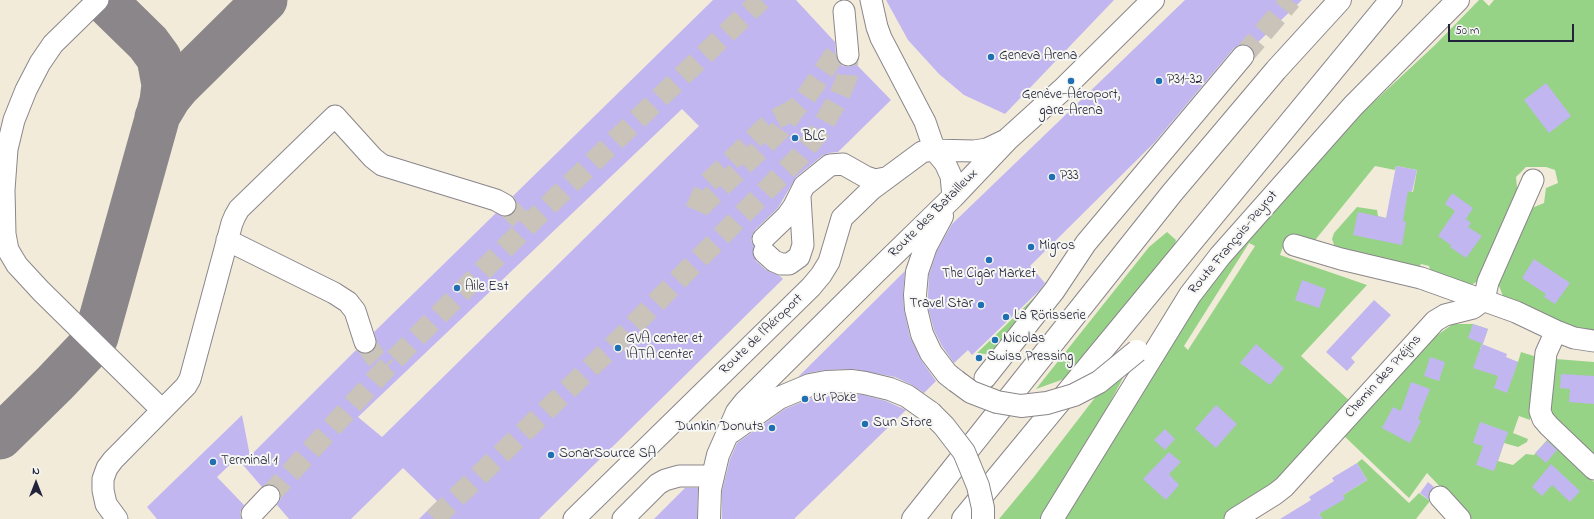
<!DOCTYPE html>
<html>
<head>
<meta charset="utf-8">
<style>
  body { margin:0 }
  #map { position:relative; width:1594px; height:519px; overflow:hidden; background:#f3ebda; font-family:"Indie Flower",sans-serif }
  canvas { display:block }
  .north { position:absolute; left:16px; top:463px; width:40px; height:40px; -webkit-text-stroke:3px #f6f6f2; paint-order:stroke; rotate:0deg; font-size:11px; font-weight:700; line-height:16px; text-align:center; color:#22223b }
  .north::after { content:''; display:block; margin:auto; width:14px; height:18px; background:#22223b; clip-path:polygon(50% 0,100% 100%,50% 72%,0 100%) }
  .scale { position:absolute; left:1448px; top:24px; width:126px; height:18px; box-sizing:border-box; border:2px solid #22223b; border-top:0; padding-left:5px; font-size:12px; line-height:14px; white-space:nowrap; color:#22223b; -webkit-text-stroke:3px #f6f6f2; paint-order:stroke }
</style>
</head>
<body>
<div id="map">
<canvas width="1594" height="519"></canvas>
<div class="north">N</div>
<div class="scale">50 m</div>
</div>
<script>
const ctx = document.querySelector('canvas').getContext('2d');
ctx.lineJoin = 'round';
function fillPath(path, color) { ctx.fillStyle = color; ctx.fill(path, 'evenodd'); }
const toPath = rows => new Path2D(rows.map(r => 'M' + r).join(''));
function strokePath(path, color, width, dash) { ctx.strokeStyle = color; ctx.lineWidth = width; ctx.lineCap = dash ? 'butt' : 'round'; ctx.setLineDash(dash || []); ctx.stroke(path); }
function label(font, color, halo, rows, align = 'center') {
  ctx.font = font + ' "Indie Flower",sans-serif'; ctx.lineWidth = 4; ctx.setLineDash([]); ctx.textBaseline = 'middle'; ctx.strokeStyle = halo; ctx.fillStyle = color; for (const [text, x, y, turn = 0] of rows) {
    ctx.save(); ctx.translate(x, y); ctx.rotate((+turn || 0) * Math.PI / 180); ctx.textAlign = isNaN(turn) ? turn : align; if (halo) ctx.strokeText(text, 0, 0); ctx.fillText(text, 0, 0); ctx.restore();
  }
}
fillPath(toPath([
  [1479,0,1483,0,1489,6,1494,0,1594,0,1594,333,1569,329,1505,301,1497,281,1527,210,1544,203,1546,188,1558,183,1555,170,1546,167,1526,167,1516,177,1518,197,1478,281,1471,285,1431,273,1429,266,1421,264,1418,270,1336,250,1332,239,1334,233,1357,207,1377,210,1378,216,1386,218,1408,191,1413,192,1417,170,1396,166,1395,170,1375,166,1312,244,1287,236,1280,255,1367,285,1301,356,1352,403,1274,488,1224,519,1063,519,1207,287,1261,223,1364,111,1435,45],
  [1249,243,1255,246,1188,350,1184,346],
  [1167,232,1176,240,1174,247,1064,379,1036,389,1149,247],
  [1041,291,1041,293,992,355,977,353],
  [1453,324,1473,324,1488,329,1480,349,1518,362,1521,352,1537,357,1530,420,1519,416,1513,433,1528,439,1527,442,1518,447,1504,443,1498,461,1513,465,1526,454,1534,455,1547,440,1594,482,1594,519,1471,519,1427,473,1409,498,1342,434,1429,341],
  [1556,359,1594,362,1594,461,1547,415],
  [1123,378,1106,410,1040,519,999,519,1033,478,1097,395],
  [1362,459,1409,503,1419,493,1430,501,1416,519,1319,519,1321,517,1319,514,1343,495,1367,480,1357,463]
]), '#97d387');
strokePath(toPath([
  [157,117,169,97,178,86,265,0],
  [0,437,55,383,93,343,96,337,162,101,164,85,159,58,148,43,104,0]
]), '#8a868a', 45);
fillPath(toPath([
  [713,0,796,0,835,42,836,56,838,62,843,66,849,67,856,64,891,100,838,152,829,153,822,156,796,177,778,208,755,230,752,235,751,241,754,246,753,255,756,261,766,270,780,276,783,279,539,519,419,519,437,501,403,468,351,519,289,519,277,505,281,498,280,492,277,488,271,484,266,484,262,487,237,458,217,477,244,505,240,512,241,519,157,519,147,507,242,415,250,456,356,350,363,354,368,353,374,350,377,344,374,332,496,213,505,217,511,215,515,211,517,205,515,199,513,196],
  [682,109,699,126,382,437,358,417],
  [886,0,1114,0,1005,114,964,95,939,74,908,40],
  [1185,0,1302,0,1252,48,1245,44,1239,45,1234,48,1154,143,1030,266,1045,283,1040,290,972,355,968,350,954,363,942,346,934,330,928,307,928,295,929,275,937,251,952,224],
  [1546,83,1571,116,1549,133,1524,100],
  [1396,166,1417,170,1412,192,1408,191,1403,221,1406,222,1402,245,1353,235,1358,212,1386,218],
  [1452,193,1473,208,1466,219,1471,223,1468,227,1482,236,1466,258,1450,247,1451,245,1438,236,1455,211,1445,204],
  [1534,259,1570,283,1555,304,1544,297,1546,294,1522,278],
  [905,271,903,294,904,310,910,337,921,360,936,381,924,393,912,385,895,377,853,369,824,370,808,373,798,377],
  [1302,280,1326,289,1319,308,1295,300],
  [1374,300,1391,315,1351,358,1355,362,1347,371,1326,352],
  [1473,324,1488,329,1483,344,1468,338],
  [1256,344,1284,368,1270,385,1240,363],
  [1482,344,1507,354,1506,357,1518,362,1507,393,1494,388,1498,376,1473,368],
  [1430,357,1445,362,1439,381,1424,376],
  [1561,374,1594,376,1594,404,1569,402,1570,389,1560,388],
  [1411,382,1430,389,1418,419,1421,421,1410,443,1382,428,1393,407,1401,411],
  [827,394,850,394,863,395,886,401,906,410,794,519,722,519,722,491,730,459,737,443,785,409,814,397],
  [1216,405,1237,424,1216,448,1195,429],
  [1480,422,1508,432,1494,471,1476,465,1483,446,1473,443],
  [1165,429,1175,439,1165,450,1154,440],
  [1547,441,1557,450,1546,463,1535,453],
  [1169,452,1181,462,1169,474,1179,485,1166,500,1143,479],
  [1357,463,1367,480,1343,495,1345,499,1319,514,1323,519,1280,519,1311,500,1309,497,1334,481,1332,478],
  [1551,464,1580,491,1570,502,1552,485,1542,496,1532,487],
  [1428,482,1434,487,1429,493,1429,500,1420,493],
  [685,488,698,488,697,519,654,519]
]), '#c1b6f0');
strokePath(toPath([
  [1243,56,1291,0],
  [795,109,772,121,707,184,694,213,780,130,795,109,806,97,840,47],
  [505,205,527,226],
  [365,342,374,356,386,368],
  [269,496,386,368,533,220,761,0],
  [434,519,621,338,798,158,819,132,839,97,847,77,848,55]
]), '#c9c3ba', 21, [21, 10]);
const minor = toPath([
  [98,0,53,44,40,63,26,90,14,120,7,149,4,190,5,234,8,250,17,265,41,291,162,410],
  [871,0,877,27,881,38,925,122,935,151,945,163,951,176,953,197],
  [844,11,848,55],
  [763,239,787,216,794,206,804,186,830,165,843,164,866,177,875,180,885,178],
  [227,240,334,293,348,302,355,311,365,342],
  [1294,245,1341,259,1421,278,1516,312,1556,331,1574,338,1594,341],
  [764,252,774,261,781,264,789,264,799,257,803,245,800,197],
  [1484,300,1488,282,1533,180],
  [1556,331,1546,353,1540,411,1543,419,1549,426,1594,469],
  [985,378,1054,291,1086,243,1243,56],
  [1440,497,1460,519],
  [252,514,269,496],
  [117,519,106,504,103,490,103,479,107,468,113,460,186,386,190,379,232,223,235,216,239,209,335,116,373,158,382,165,496,200,505,205],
  [574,519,811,287,821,275,829,262,842,218,872,189,922,152,932,150,974,151,987,149,1008,139],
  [623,519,658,484,665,480,679,476,712,476],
  [1235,519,1275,494,1284,487,1435,321,1445,315,1473,308,1484,300]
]);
const major = toPath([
  [942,216,926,246,917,272,915,295,916,309,922,334,931,353,947,374,956,381],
  [731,432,779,398,810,385,826,382,851,381,865,383,890,389,907,396,931,413],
  [709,519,710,489,718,455,737,412,745,402,877,271,953,197,1009,138,1062,90,1153,0],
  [1052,519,1190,295,1220,256,1353,106,1458,0]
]);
const highway = toPath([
  [913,519,1172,193,1276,70,1340,0],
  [963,519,1391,0]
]);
strokePath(minor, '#8a868a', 23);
strokePath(major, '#8a868a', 24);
strokePath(highway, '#8a868a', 24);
strokePath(minor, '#fff', 21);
strokePath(major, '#fff', 22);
strokePath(highway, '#fff', 22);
const majorBridge = toPath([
  [956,381,971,392,997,402,1021,406,1047,403,1074,395,1099,382,1137,351],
  [931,413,944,426,964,452,978,486,983,508,983,519]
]);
strokePath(majorBridge, '#8a868a', 24, []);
strokePath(majorBridge, '#fff', 22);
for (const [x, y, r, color] of [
  [991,57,4,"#1f6fb2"],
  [1071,81,4,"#1f6fb2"],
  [1159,81,4,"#1f6fb2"],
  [795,138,4,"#1f6fb2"],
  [1052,177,4,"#1f6fb2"],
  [1031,247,4,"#1f6fb2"],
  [989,260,4,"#1f6fb2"],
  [457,288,4,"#1f6fb2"],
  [981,305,4,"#1f6fb2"],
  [1006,317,4,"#1f6fb2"],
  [995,340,4,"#1f6fb2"],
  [618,348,4,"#1f6fb2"],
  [979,358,4,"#1f6fb2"],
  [805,399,4,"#1f6fb2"],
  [865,424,4,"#1f6fb2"],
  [772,428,4,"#1f6fb2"],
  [551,455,4,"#1f6fb2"],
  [213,462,4,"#1f6fb2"]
]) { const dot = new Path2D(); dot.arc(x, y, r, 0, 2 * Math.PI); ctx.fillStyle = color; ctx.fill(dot); strokePath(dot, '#f6f6f2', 1.5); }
label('14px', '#22223b', '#f6f6f2', [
  ["Geneva Arena",999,57],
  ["P31-32",1167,81],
  ["Genève-Aéroport,",1071,96,"center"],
  ["gare-Arena",1071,112,"center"],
  ["BLC",803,138],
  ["P33",1060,177],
  ["Migros",1039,247],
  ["The Cigar Market",989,275,"center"],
  ["Aile Est",465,288],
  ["Travel Star",973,305,"right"],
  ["La Rörisserie",1014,317],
  ["GVA center et",626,340],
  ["IATA center",626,356],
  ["Nicolas",1003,340],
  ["Swiss Pressing",987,358],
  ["Ur Poke",813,399],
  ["Sun Store",873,424],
  ["Dunkin Donuts",764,428,"right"],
  ["SonarSource SA",559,455],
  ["Terminal 1",221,462]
], 'left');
label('14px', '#22223b', '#f6f6f2', [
  ["Route des Batailleux",934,214,-45],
  ["Route François-Peyrot",1234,243,-50],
  ["Route de l'Aéroport",762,335,-44],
  ["Chemin des Préjins",1384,377,-48]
]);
</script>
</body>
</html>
